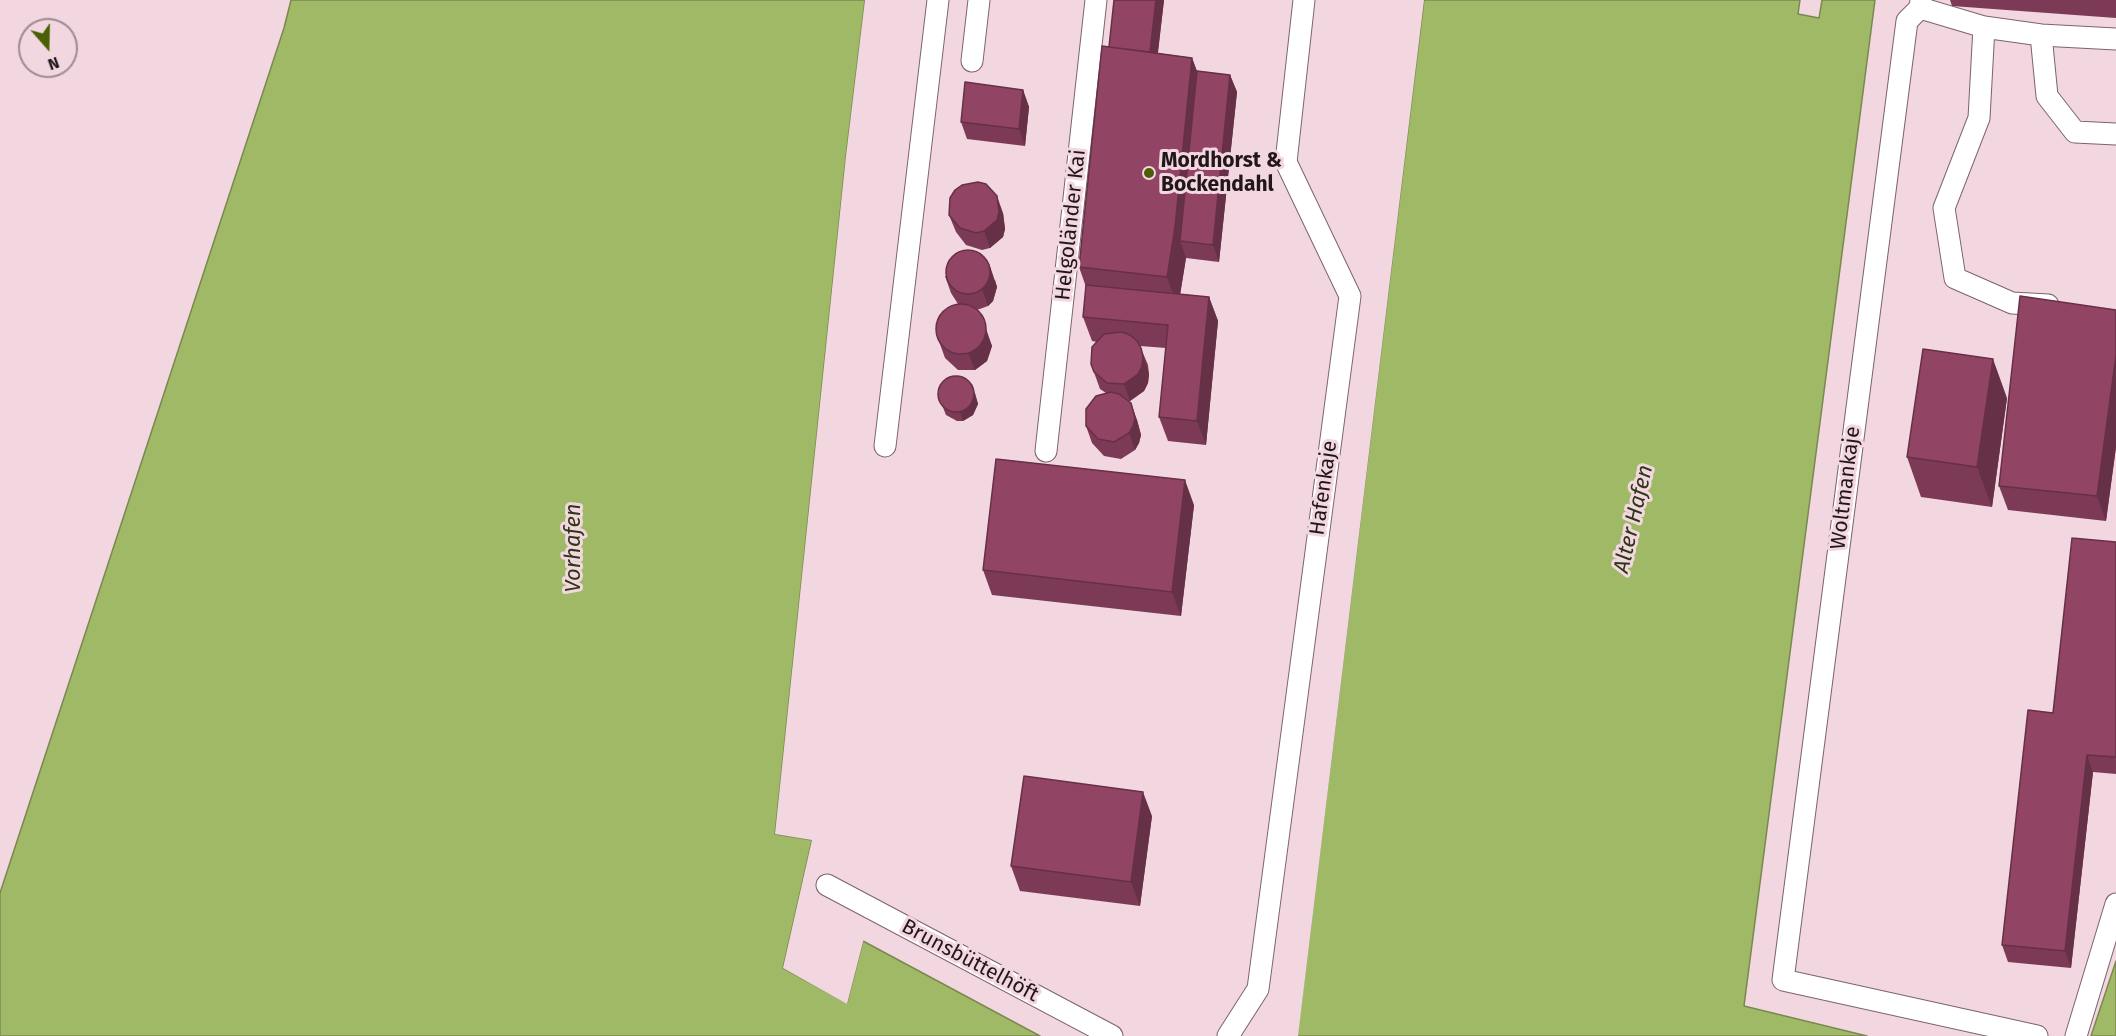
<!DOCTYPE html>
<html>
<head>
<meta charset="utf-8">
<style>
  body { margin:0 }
  #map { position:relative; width:2116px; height:1036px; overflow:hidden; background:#f3d7e0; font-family:"Fira Sans",sans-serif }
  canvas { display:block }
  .north { position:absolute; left:18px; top:18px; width:60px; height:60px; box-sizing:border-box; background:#f3d7e0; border:2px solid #9f8a91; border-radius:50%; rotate:160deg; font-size:16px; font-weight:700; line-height:24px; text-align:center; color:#21171a }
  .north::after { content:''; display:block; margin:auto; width:21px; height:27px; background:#4c5f06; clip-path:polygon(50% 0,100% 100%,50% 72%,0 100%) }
</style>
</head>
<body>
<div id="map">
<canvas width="2116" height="1036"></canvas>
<div class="north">N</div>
</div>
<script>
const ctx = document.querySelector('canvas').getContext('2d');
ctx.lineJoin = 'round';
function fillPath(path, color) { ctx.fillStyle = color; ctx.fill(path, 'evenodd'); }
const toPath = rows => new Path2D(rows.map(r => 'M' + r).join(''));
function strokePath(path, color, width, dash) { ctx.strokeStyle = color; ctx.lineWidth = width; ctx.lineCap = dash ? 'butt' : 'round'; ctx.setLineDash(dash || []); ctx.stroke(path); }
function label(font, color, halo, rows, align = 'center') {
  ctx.font = font + ' "Fira Sans",sans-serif'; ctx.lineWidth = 6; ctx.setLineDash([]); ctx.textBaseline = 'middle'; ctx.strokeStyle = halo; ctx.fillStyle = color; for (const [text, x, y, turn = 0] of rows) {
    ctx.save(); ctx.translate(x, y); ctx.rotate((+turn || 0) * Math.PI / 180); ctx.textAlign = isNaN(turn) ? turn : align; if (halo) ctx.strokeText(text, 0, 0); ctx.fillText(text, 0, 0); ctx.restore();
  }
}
const water = toPath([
  [291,0,865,0,846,156,775,834,812,840,783,968,847,1003,863,941,1040,1036,0,1036,0,893,284,28,291,0],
  [1424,0,1800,0,1798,14,1819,18,1822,0,1875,0,1744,1006,1867,1036,1297,1036,1424,0],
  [2116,961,2116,1036,2091,1036,2116,961]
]);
fillPath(water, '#a0b967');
strokePath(water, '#7a8850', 1.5);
fillPath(toPath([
  [865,0,868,0,849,156,778,832,813,837,815,840,786,967,845,999,860,940,864,938,847,1004,783,968,812,840,775,834,846,156],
  [1421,0,1424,0,1298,1036,1294,1036]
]), '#f3d7e0');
const service = toPath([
  [1921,0,1920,8,1907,21,1783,980,2037,1036],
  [1920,8,1984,27,2041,35,2047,96,2075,132,2116,134],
  [1984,27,1979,118,1944,208,1955,278,2012,303,2048,305],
  [2041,35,2116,39],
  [972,61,979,0],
  [885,446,938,0],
  [1046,451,1096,0],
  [827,885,1112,1036],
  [1228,1036,1258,989,1350,296,1286,162,1304,0],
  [2076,1036,2116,904]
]);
strokePath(service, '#7c636c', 23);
strokePath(service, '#fff', 21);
fillPath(toPath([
  [1114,0,1164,0,1158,53,1192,58,1197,71,1230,75,1237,92,1219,262,1186,258,1180,294,1209,297,1218,321,1206,445,1168,441,1159,417,1166,348,1140,346,1148,365,1149,374,1148,383,1144,391,1130,401,1127,401,1137,420,1141,435,1139,443,1135,450,1121,459,1104,456,1092,443,1086,426,1106,393,1100,389,1091,364,1097,342,1092,341,1083,317,1086,287,1079,267,1109,47],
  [1950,0,2116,0,2116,18,1952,6],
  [1023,90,1029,107,1025,146,967,139,961,122],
  [1003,213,1005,229,1003,237,990,248,982,250,966,245,956,232,949,215],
  [945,276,995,280,997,287,993,301,988,306,977,310,992,346,987,361,975,370,958,370,945,358,936,333,958,304,951,293],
  [2116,310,2116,447,2106,521,2008,510,1999,486],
  [975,393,978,404,973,415,963,421,957,421,946,415,938,395],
  [2007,398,1992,507,1921,497,1907,457],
  [1194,505,1181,616,992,595,983,570],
  [2116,542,2116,774,2093,772,2071,968,2008,962,2002,945,2053,713],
  [1152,816,1140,906,1020,891,1011,866]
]), '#7d3a56');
fillPath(toPath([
  [1156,0,1164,0,1155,75,1149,58],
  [1192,58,1203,88,1180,241,1186,258,1178,308,1167,277],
  [1230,75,1237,92,1219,262,1213,245],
  [1023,90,1029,107,1025,146,1019,129],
  [997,196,1003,213,1005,229,1003,237,990,248,984,231],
  [989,263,997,287,993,301,988,306,982,289],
  [1209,297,1218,321,1206,445,1197,421],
  [981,314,992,346,987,361,975,370,968,353],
  [1141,348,1149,374,1148,383,1144,391,1130,401,1124,384],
  [2116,355,2116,447,2106,521,2097,496],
  [1993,359,2007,398,1992,507,1977,467],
  [972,384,978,404,973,415,963,421,960,412],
  [1131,403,1137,420,1141,435,1139,443,1135,450,1129,433],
  [1185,480,1194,505,1181,616,1172,592],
  [2087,755,2093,772,2071,968,2065,951],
  [1143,792,1152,816,1140,906,1131,882]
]), '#663046');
const building = toPath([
  [1114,0,1156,0,1150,52,1109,47,1114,0],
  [1102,46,1192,58,1175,227,1167,277,1079,267,1102,46],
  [1197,71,1230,75,1213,245,1180,241,1197,71],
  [965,82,1023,90,1019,129,961,122,965,82],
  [978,182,986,184,997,196,999,212,997,220,984,231,976,233,960,228,949,215,950,198,955,190,962,185,978,182],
  '946 272a22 22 0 1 1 44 0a22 22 0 1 1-44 0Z',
  [1086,285,1209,297,1197,421,1159,417,1168,325,1083,317,1086,285],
  [2020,296,2116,310,2116,355,2097,496,1999,486,2020,296],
  '936 329a25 25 0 1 1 50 0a25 25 0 1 1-50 0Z',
  [1122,332,1130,335,1137,341,1141,348,1143,357,1142,366,1138,374,1124,384,1107,383,1094,372,1091,364,1092,347,1104,334,1122,332],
  [1923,349,1993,359,1977,467,1907,457,1923,349],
  '938 394a18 18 0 1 1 36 0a18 18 0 1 1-36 0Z',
  [1111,392,1119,394,1131,403,1135,418,1133,426,1129,433,1114,442,1098,439,1086,426,1086,409,1096,396,1111,392],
  [996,459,1185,480,1172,592,983,570,996,459],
  [2072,538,2116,542,2116,757,2087,755,2065,951,2002,945,2028,710,2053,713,2072,538],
  [1024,776,1143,792,1131,882,1011,866,1024,776]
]);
fillPath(building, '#914464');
strokePath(building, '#663046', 1.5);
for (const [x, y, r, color] of [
  [1149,173,6,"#4c5f06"]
]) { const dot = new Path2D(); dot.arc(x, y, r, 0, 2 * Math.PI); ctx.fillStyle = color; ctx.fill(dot); strokePath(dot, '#f3d7e0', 2); }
label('bold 21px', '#21171a', '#f3d7e0', [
  ["Mordhorst &",1161,161],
  ["Bockendahl",1161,185]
], 'left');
label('21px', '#21171a', '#f3d7e0', [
  ["Helgoländer Kai",1071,225,-84],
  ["Hafenkaje",1324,488,-82],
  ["Woltmankaje",1846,488,-83],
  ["Brunsbüttelhöft",970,961,28]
]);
label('italic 22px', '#2d3714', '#f3d7e0', [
  ["Alter Hafen",1634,519,-77],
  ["Vorhafen",574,548,-90]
]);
</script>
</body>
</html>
